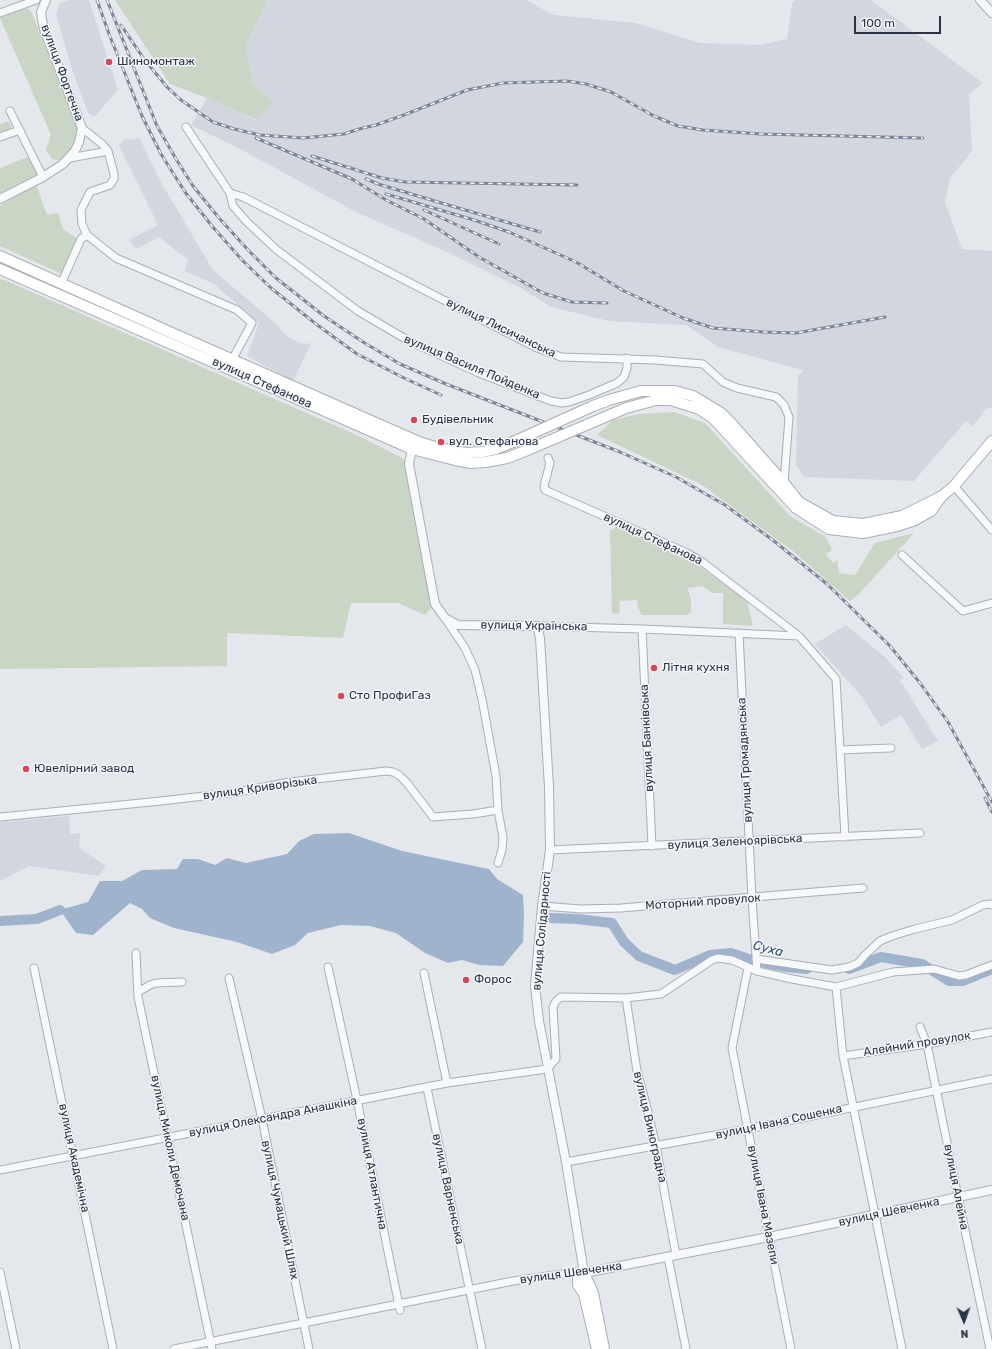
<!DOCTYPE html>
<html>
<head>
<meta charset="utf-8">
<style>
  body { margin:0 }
  #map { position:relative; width:992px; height:1349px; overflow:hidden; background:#e4e7ec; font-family:Rubik,sans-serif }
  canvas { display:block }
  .north { position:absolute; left:944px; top:1301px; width:40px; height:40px; -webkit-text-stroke:3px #f4f6f9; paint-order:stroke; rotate:178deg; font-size:11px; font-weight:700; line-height:16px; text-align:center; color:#2b3445 }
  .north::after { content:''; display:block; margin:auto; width:14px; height:18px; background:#2b3445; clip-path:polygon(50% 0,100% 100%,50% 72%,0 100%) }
  .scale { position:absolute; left:854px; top:16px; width:87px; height:18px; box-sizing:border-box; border:2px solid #2b3445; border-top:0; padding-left:5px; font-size:12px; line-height:14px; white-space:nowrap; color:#2b3445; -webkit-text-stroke:3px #f4f6f9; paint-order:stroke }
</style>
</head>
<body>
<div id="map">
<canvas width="992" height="1349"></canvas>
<div class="north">N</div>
<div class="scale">100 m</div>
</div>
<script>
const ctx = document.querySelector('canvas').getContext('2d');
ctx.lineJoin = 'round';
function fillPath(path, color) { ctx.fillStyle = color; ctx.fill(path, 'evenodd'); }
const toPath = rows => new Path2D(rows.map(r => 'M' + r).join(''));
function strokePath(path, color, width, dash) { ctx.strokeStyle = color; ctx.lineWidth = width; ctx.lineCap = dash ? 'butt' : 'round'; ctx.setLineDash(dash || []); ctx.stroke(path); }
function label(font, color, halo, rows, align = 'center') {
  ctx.font = font + ' Rubik,sans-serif'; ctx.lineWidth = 3; ctx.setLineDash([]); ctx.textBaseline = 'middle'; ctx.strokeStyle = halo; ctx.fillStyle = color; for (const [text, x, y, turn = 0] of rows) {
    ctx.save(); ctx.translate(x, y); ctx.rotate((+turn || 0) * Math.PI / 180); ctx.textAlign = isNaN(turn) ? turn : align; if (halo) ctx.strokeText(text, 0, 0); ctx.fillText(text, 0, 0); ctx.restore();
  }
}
fillPath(toPath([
  [69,0,89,0,118,90,94,117,88,113,73,72,56,15,60,3],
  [266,0,526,0,554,15,636,23,700,43,761,45,787,39,792,3,796,0,871,0,983,83,969,94,972,151,950,178,945,202,962,249,992,251,992,407,986,409,973,426,966,421,914,481,804,477,796,465,798,377,803,370,718,347,686,325,609,321,551,307,521,288,445,251,356,212,242,150,191,125,207,98,256,120,273,102,253,84,246,44,266,3],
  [139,137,162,184,213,270,273,321,288,337,300,343,311,344,293,381,247,356,259,323,214,284,185,271,188,260,159,237,136,249,129,240,158,225,119,146,124,139,133,140],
  [846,625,885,657,904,678,900,680,938,741,922,749,901,715,881,727,862,697,815,644],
  [69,816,70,834,80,833,79,848,106,866,99,876,29,866,0,881,0,822]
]), '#d2d6de');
fillPath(toPath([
  [115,0,266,0,266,3,246,44,253,84,273,102,257,120,207,98,170,84],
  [27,8,31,11,79,130,74,149,62,161,52,159,46,150,51,135,0,18],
  [8,121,12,129,0,133,0,124],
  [30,156,39,174,0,195,0,168],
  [36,184,47,215,58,213,63,229,78,239,62,274,0,246,0,206],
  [0,278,361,437,404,459,432,607,425,615,398,603,351,603,343,638,227,633,227,666,0,669],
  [674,412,705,423,790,516,826,537,832,550,826,554,833,563,837,560,839,573,855,575,875,543,914,533,859,594,850,601,793,551,702,485,597,435,613,420,639,414],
  [618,526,696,564,747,601,753,626,723,624,723,593,712,593,703,586,687,588,691,599,691,612,687,615,642,615,638,608,637,600,620,601,619,614,612,613,610,531]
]), '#c9d6c5');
fillPath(toPath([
  [349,833,402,851,489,869,497,879,523,895,524,915,523,942,503,966,479,965,462,960,448,963,425,953,396,933,370,926,341,925,308,933,295,945,272,954,237,942,174,928,150,918,142,909,130,903,93,935,76,933,60,910,88,902,100,881,122,881,142,870,177,869,183,859,198,859,215,865,227,858,246,863,287,854,299,841,314,834]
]), '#9fb4cc');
strokePath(toPath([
  [550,918,576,919,612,923,624,942,639,956,675,970,710,955,731,953,755,961,786,967,807,969],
  [0,921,37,919,60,910],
  [849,969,881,957,922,964,949,981,963,981,992,969]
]), '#9fb4cc', 10);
const minor = toPath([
  [0,13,36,0],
  [10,111,43,177],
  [186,127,230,193,243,197,253,202,535,347,561,357,655,360,703,364,723,382,737,388,776,397,784,405,789,417,784,483],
  [82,128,102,144,108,151,114,174,114,179,110,185,90,192,81,210,82,224,87,235,116,258,237,310,252,323,232,360],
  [0,137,20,130],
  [70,158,108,151],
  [230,193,233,206,247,222,277,250,358,311,409,341,479,373,551,401,562,403,569,402,589,395,617,383,624,377,627,368,627,358],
  [61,284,81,239,87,235],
  [548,458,550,463,544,486,545,490,685,552,701,561,799,636,836,679,845,837],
  [954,486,992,530],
  [902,555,963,611,992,603],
  [445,618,465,648,475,670,482,699,496,776,498,810,503,838,502,850,498,863],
  [537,626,642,629,799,636],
  [642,629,652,846],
  [739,633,752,898,757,971],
  [840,750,891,748],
  [0,817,161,801,238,792,290,782,386,771,393,772,399,775,407,783,433,817,473,814,498,810],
  [550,850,920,833],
  [542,906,581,909,621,908,863,888],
  [136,953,138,997,212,1349],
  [756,959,832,970,849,967,858,963,866,954,880,941,892,936,915,929,952,920,983,905,990,904,992,905],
  [328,967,357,1100,400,1310],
  [34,968,113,1349],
  [748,968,732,1048,791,1349],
  [424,973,447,1083],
  [229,978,262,1119,309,1349],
  [836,987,843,1056,902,1349],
  [138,992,150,985,156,983,182,982],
  [626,998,637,1071,647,1108,656,1146,676,1255],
  [920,1027,927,1044,958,1197,990,1349],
  [843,1056,927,1044,992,1032],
  [427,1088,482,1349],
  [566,1162,748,1129,992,1079],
  [0,1170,447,1083,547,1069,556,1059,553,1007,556,1001,561,997,626,998,661,994,712,960,718,958,732,960,757,971,792,979,836,987,893,972,934,969,959,976,966,975,992,965],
  [668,1257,686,1349],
  [0,1272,16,1349],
  [174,1349,513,1281,576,1272,584,1273]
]);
const tertiary = toPath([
  [980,0,992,13],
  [0,199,43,177,63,164,75,151,79,142,82,128,44,29,42,19,41,12,46,0],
  [412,449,409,464,435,604,445,618,458,625,537,626,540,638,549,787,550,850,542,906,535,986,539,1021,566,1162,584,1273,769,1237,992,1190]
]);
const secondary = toPath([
  [0,256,172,333,419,442,438,448,466,453,482,452,496,449,513,442],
  [0,269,412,449,455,460,471,463,486,462,507,458,530,449],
  [593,406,609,400,641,391,675,391,693,396,721,413,732,424,784,483,799,502,833,521,863,524,902,516,942,496,954,486,992,441],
  [605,417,626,408,656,400,671,400,699,409,713,418,796,508,829,529,863,533,897,526,915,520,931,511,941,497],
  [597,1349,584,1294,578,1285,578,1277,584,1273,593,1293,604,1349]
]);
strokePath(minor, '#a9aeb7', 9);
strokePath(tertiary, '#a9aeb7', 10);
strokePath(secondary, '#a9aeb7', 12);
strokePath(minor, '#f7f8fa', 7);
strokePath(tertiary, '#f7f8fa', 8);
strokePath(secondary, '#fff', 10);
const rail = toPath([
  [97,0,109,34,142,116,161,154,185,192,212,226,242,260,271,288,316,324,357,354,404,378,441,395],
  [107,0,157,126,176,159,193,186,219,218,249,251,276,278,324,316,363,342,400,364,446,384,620,452,676,477,725,505,774,541,827,584,890,646,920,683,948,722,992,802],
  [121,25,144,59,167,87,181,100,213,122,234,129,260,135,303,138,344,134,359,129,376,125,404,115,467,90,503,83,567,81,586,84,611,92,654,116,678,126,703,130,761,134,923,138],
  [256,138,352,179,386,200,424,219,479,257,543,293,572,302,607,303],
  [312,156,382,178,405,182,577,185],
  [366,179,378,184,438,202,540,232],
  [386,194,474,220,509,232,576,262,624,291,683,318,713,328,763,332,796,333,885,317],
  [424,210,499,244],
  [985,798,992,812]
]);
strokePath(rail, '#7d8696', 3);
strokePath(rail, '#f4f6f9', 1.5, [4.5]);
const secondaryBridge = toPath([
  [513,442,593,406],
  [530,449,605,417]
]);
strokePath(secondaryBridge, '#a9aeb7', 12, []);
strokePath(secondaryBridge, '#fff', 10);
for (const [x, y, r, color] of [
  [109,62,4,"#d1495b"],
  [414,420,4,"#d1495b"],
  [441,442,4,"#d1495b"],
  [654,668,4,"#d1495b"],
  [341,696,4,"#d1495b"],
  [26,769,4,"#d1495b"],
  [466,980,4,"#d1495b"]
]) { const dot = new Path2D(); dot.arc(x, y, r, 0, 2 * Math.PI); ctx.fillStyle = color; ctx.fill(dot); strokePath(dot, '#f4f6f9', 1.5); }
label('12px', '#2b3445', '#f4f6f9', [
  ["Шиномонтаж",117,62],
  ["Будівельник",422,420],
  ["вул. Стефанова",449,442],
  ["Літня кухня",662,668],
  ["Сто ПрофиГаз",349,696],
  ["Ювелірний завод",34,769],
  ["Форос",474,980]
], 'left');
label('12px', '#2b3445', '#f4f6f9', [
  ["вулиця Фортечна",62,73,70],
  ["вулиця Лисичанська",501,328,26],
  ["вулиця Василя Пойденка",472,367,23],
  ["вулиця Стефанова",262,383,24],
  ["вулиця Стефанова",653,539,25],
  ["вулиця Українська",534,626,1],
  ["вулиця Банківська",647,738,-93],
  ["вулиця Громадянська",745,760,-93],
  ["вулиця Криворізька",260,788,-8],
  ["вулиця Зеленоярівська",735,842,-3],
  ["Моторний провулок",703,902,-4],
  ["вулиця Солідарності",542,931,-85],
  ["Алейний провулок",917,1044,-9],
  ["вулиця Олександра Анашкіна",273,1117,-11],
  ["вулиця Івана Сошенка",779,1122,-12],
  ["вулиця Виноградна",650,1127,77],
  ["вулиця Миколи Демочана",170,1148,78],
  ["вулиця Академічна",74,1158,78],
  ["вулиця Атлантична",372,1174,79],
  ["вулиця Алейна",956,1187,79],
  ["вулиця Варненська",448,1189,78],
  ["вулиця Івана Мазепи",763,1205,79],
  ["вулиця Чумацький Шлях",280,1210,78],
  ["вулиця Шевченка",889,1212,-12],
  ["вулиця Шевченка",571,1273,-8]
]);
label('italic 13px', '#34527a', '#f4f6f9', [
  ["Суха",768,949,15]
]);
</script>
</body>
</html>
